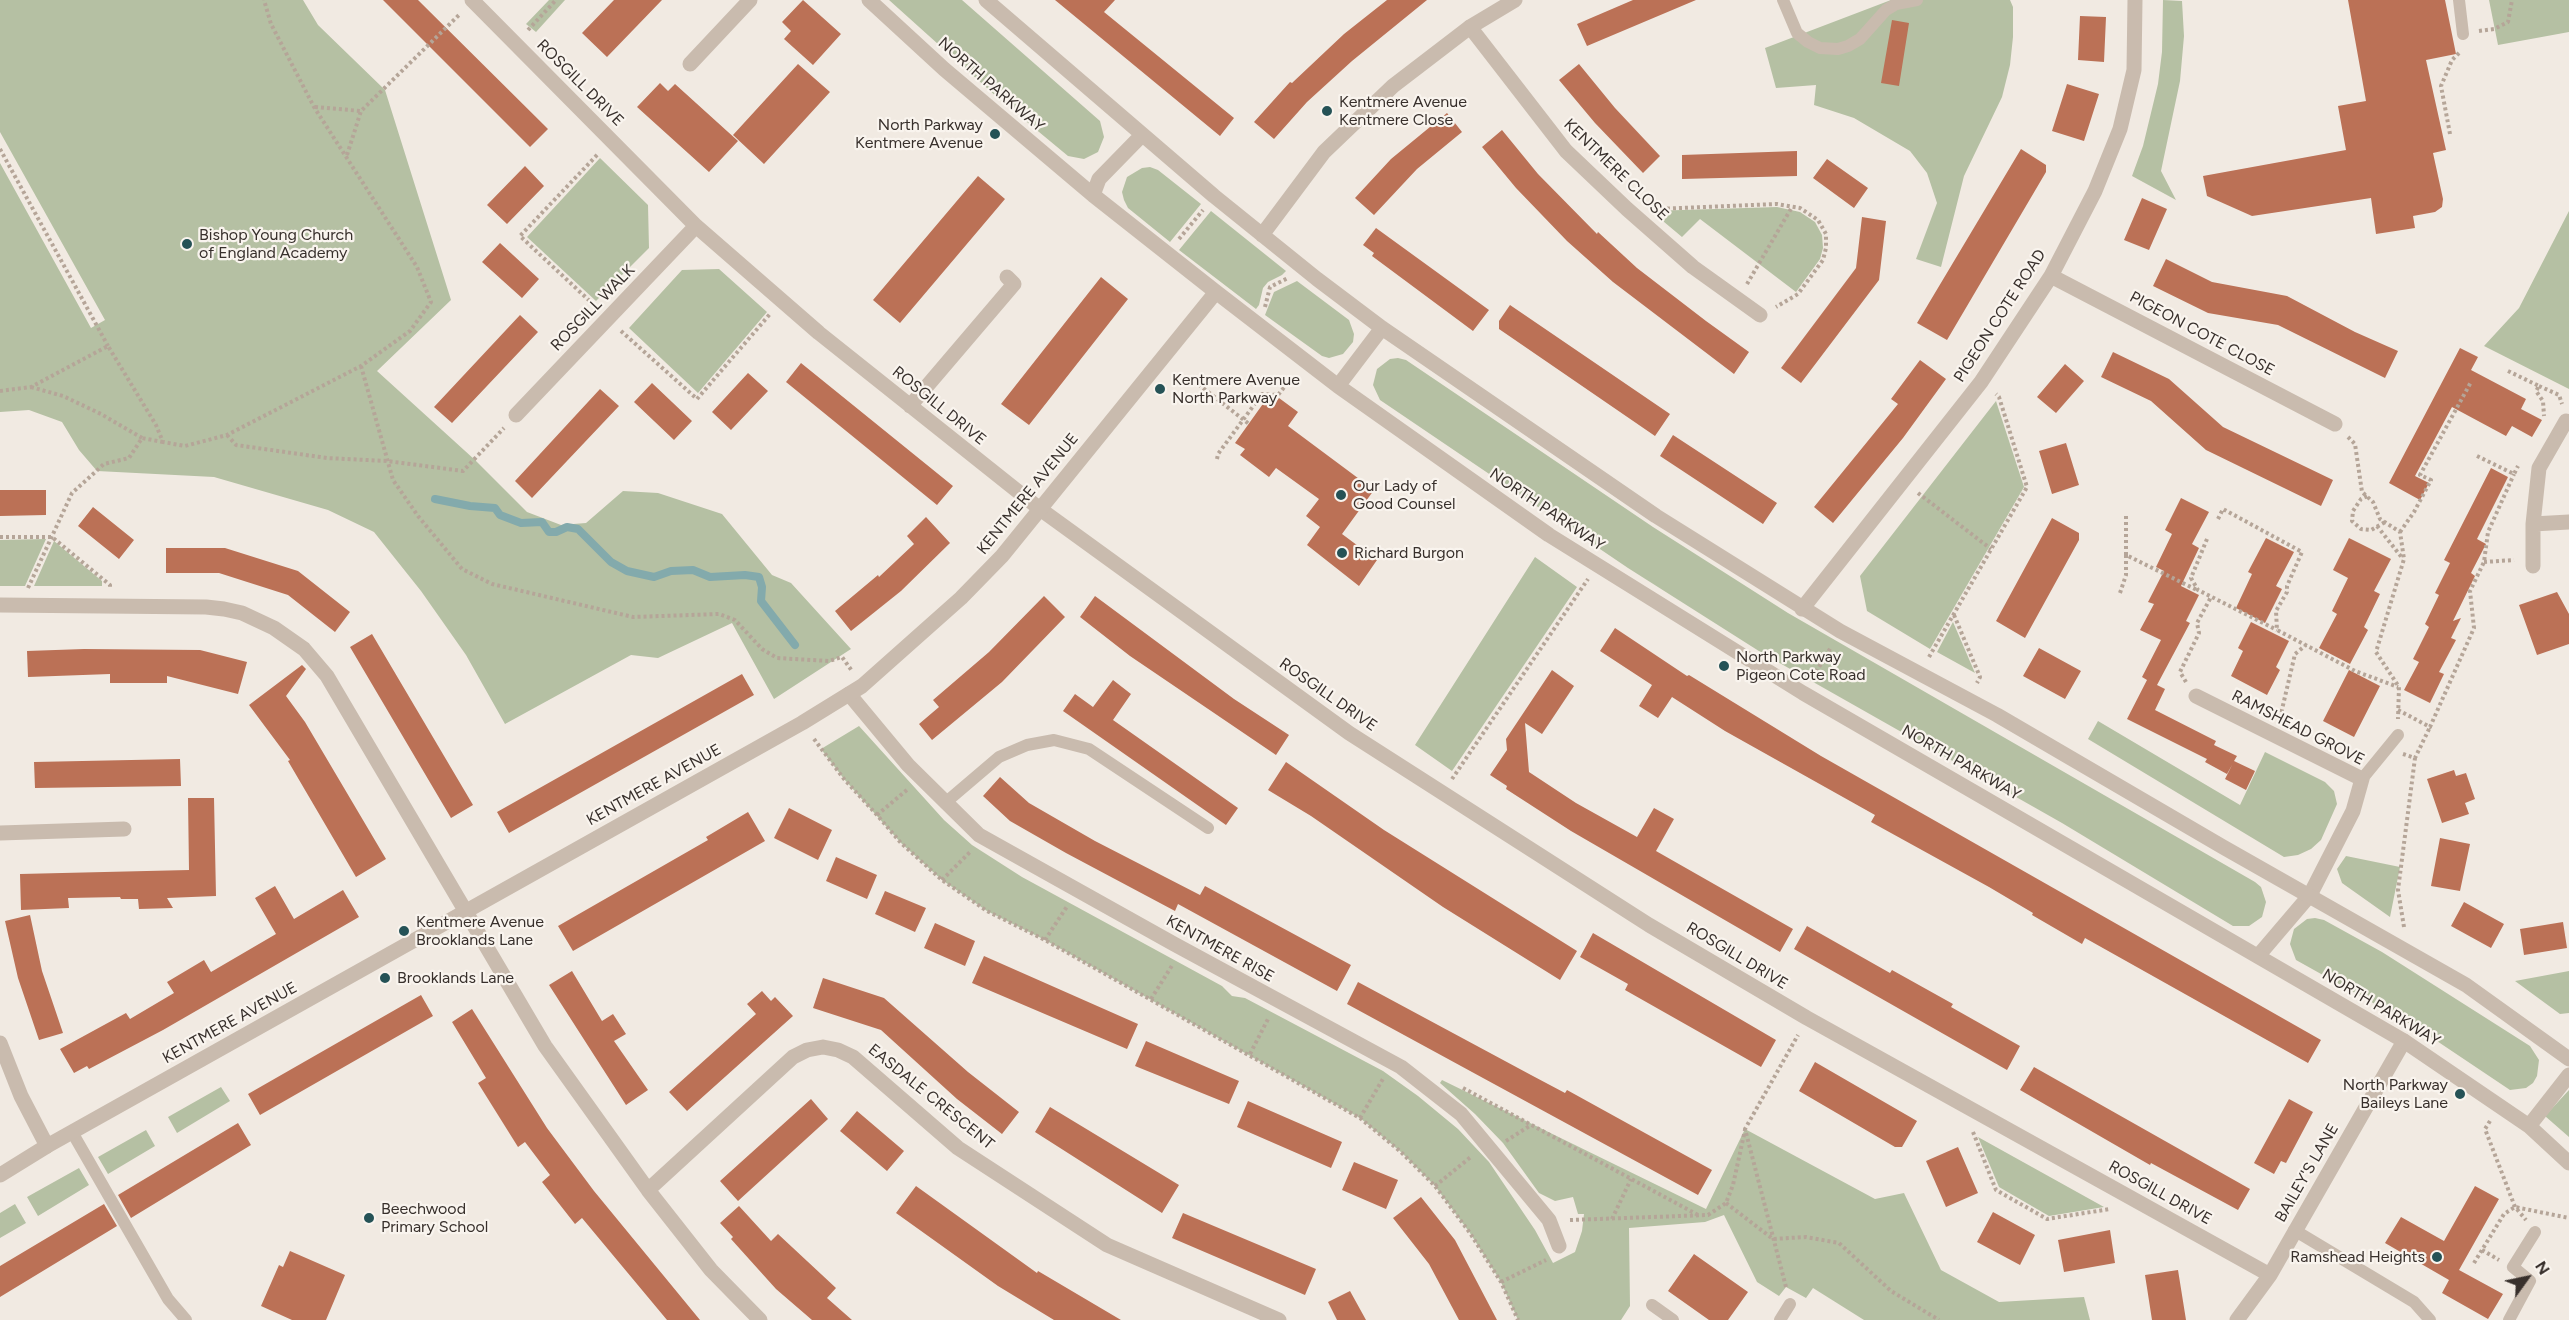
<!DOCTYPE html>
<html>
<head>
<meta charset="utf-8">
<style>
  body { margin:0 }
  #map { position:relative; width:2569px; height:1320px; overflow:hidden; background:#f1eae2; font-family:Figtree,sans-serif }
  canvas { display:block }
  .north { position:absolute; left:2497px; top:1248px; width:60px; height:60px; -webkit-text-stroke:4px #f9f4ee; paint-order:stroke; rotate:57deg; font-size:16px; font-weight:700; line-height:24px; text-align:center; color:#38302c }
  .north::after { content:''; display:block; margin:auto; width:21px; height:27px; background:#38302c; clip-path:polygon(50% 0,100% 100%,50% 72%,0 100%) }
</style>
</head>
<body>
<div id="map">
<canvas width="2569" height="1320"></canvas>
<div class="north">N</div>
</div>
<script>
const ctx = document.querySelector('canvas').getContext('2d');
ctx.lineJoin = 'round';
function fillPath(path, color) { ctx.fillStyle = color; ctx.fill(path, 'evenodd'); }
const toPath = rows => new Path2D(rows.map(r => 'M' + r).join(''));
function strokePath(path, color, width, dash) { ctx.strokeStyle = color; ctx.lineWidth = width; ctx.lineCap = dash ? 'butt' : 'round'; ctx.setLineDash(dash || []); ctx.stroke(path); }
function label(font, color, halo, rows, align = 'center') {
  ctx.font = font + ' Figtree,sans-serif'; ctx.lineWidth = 4.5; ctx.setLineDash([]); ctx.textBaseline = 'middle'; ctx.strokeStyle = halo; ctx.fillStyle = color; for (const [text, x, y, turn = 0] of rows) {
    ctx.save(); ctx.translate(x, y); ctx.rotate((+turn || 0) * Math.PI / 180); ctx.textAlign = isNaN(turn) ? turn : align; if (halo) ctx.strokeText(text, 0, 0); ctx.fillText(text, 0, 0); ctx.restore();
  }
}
fillPath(toPath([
  [0,0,303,0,318,25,385,90,451,300,377,371,475,460,527,512,561,525,586,523,623,491,658,493,722,514,772,575,791,583,851,649,774,699,732,623,658,658,631,655,505,724,466,655,421,591,374,532,328,510,214,477,97,471,79,450,62,422,29,410,0,412,0,163,91,328,105,320,0,132],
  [549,0,565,0,536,32,526,24],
  [889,0,962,0,1100,121,1104,137,1098,152,1084,159,1068,156,998,98],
  [1891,0,2010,0,2013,7,2013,37,2010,65,2002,97,1964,176,1941,267,1916,259,1937,203,1927,173,1910,151,1854,118,1814,105,1816,85,1776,88,1765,48],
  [2163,0,2182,1,2184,36,2180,81,2161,171,2176,200,2132,176,2143,146,2158,84,2162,52],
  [2489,0,2569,0,2569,32,2498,45],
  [600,158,648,205,649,248,596,301,527,237],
  [1150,167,1158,170,1201,204,1170,242,1128,208,1124,200,1122,192,1127,177,1142,168],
  [1777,207,1800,212,1815,222,1822,235,1823,248,1820,259,1796,292,1700,219,1682,237,1651,211],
  [1211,211,1286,271,1282,275,1268,282,1263,288,1259,305,1256,309,1179,250],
  [2569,211,2569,389,2484,346,2519,308],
  [719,269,767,312,698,393,629,328,682,270],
  [1297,281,1349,320,1354,334,1353,342,1343,354,1329,358,1322,356,1265,315,1274,292],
  [1398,358,1406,360,1653,527,1788,613,2255,882,2261,887,2266,902,2262,917,2249,926,2233,926,2062,823,1762,653,1628,568,1380,400,1373,385,1377,369,1390,359],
  [1996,401,2024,487,1930,649,1867,611,1860,576],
  [46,539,25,586,0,586,0,540],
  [54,541,102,581,102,586,34,586],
  [1535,557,1577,587,1452,771,1415,745],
  [1953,622,1975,673,1937,652],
  [2098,721,2240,805,2265,752,2325,782,2334,791,2337,804,2321,840,2311,849,2298,855,2284,857,2088,739],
  [859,726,944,820,972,845,1022,877,1222,986,1232,996,1245,998,1383,1071,1418,1096,1458,1129,1489,1162,1535,1230,1553,1263,1575,1252,1582,1231,1584,1214,1578,1214,1573,1197,1555,1201,1539,1193,1503,1143,1475,1114,1440,1083,1442,1080,1706,1209,1745,1129,1875,1199,1904,1193,1941,1270,1999,1302,2084,1297,2090,1320,1864,1320,1813,1288,1806,1298,1786,1287,1779,1296,1757,1282,1724,1215,1705,1222,1629,1228,1630,1306,1621,1320,1518,1320,1501,1282,1470,1233,1435,1186,1401,1152,1360,1118,1045,940,987,911,942,880,901,843,844,779,821,749],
  [2346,856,2400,867,2390,917,2342,883,2337,869],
  [2315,918,2324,920,2382,952,2530,1046,2539,1060,2537,1076,2533,1083,2526,1088,2510,1090,2416,1027,2296,960,2290,944,2294,929,2307,919],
  [2569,971,2569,1013,2560,1014,2515,981],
  [221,1087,230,1101,177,1133,168,1117],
  [2569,1090,2569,1137,2545,1116],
  [146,1130,155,1146,108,1174,98,1157],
  [1978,1137,2104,1207,2049,1216,1999,1187],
  [79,1168,89,1185,38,1216,27,1197],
  [15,1204,26,1223,0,1238,0,1213]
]), '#b5c0a3');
strokePath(toPath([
  [435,499,470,506,495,508,500,515,521,523,542,522,549,532,556,532,567,527,578,529,611,562,627,571,654,577,671,571,693,570,710,577,745,575,759,577,762,587,761,601,795,645]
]), '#83aaac', 8);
fillPath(toPath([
  [383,0,418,0,548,129,530,147],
  [614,0,662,0,607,57,582,33],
  [803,0,841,34,813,65,784,39,791,31,782,22],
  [1055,0,1115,0,1104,12,1234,118,1220,136],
  [1387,0,1427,0,1352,61,1307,102,1274,139,1254,122,1290,82,1292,83,1344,34],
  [1633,0,1696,0,1587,46,1577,24],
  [2348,0,2445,0,2456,54,2426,60,2446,150,2433,153,2443,199,2442,207,2435,212,2413,216,2415,228,2376,234,2371,198,2252,216,2207,196,2203,176,2346,150,2338,106,2366,101],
  [2080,16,2106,17,2104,62,2078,60],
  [1892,20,1909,23,1899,86,1881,83],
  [798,64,830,92,764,164,733,135],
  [1579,64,1615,108,1660,156,1643,173,1595,123,1559,80],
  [660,83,668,91,675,84,738,141,709,172,637,107],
  [2067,84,2099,94,2084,141,2052,131],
  [1447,113,1462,132,1417,169,1374,215,1355,198,1391,159],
  [1502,130,1538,174,1597,234,1598,232,1637,268,1706,321,1749,352,1734,374,1613,282,1567,241,1516,188,1482,147],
  [2021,149,2046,165,2046,172,1947,340,1917,323],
  [1797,151,1797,176,1682,179,1682,155],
  [1827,159,1868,188,1854,208,1813,178],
  [525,166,544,186,507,224,487,205],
  [978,176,1005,199,900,323,873,300],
  [2142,198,2167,209,2149,250,2124,240],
  [1862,217,1886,221,1879,280,1801,383,1781,368,1856,268],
  [1376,228,1489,310,1473,331,1372,256,1374,253,1363,245],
  [500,243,539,279,522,298,482,262],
  [2166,259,2212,282,2287,296,2355,332,2398,351,2385,378,2278,325,2208,313,2153,286],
  [1101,277,1128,299,1029,425,1001,404],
  [1510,305,1670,414,1655,436,1499,329,1499,321],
  [520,315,538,332,452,423,434,407],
  [2460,348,2478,357,2471,370,2526,399,2521,409,2542,420,2532,437,2512,426,2506,436,2452,407,2415,476,2429,483,2420,500,2389,483],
  [2113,352,2169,379,2223,427,2333,480,2321,506,2206,450,2151,401,2101,377],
  [1920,360,1946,379,1903,438,1833,523,1814,507,1898,404,1891,399],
  [801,363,953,486,937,505,786,382],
  [2065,364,2084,381,2056,413,2037,397],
  [748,373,768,391,731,430,712,412],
  [652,383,692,421,674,440,634,402],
  [600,389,619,406,532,498,515,481],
  [1279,398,1298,412,1288,426,1374,490,1342,534,1377,560,1359,586,1307,545,1320,527,1306,516,1319,499,1276,468,1269,477,1240,455,1245,449,1235,443,1265,401,1272,407],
  [1673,435,1777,503,1763,524,1660,456],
  [2066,443,2079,485,2052,494,2039,451],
  [2491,468,2508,477,2477,539,2486,544,2471,573,2475,576,2453,621,2461,618,2451,638,2456,640,2439,672,2444,674,2430,703,2404,690,2419,662,2413,659,2429,627,2425,624,2439,595,2435,593,2450,563,2444,560],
  [0,490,46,490,46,515,0,516],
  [2181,498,2209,512,2192,544,2199,548,2181,586,2199,595,2186,621,2190,623,2157,685,2165,689,2155,710,2216,741,2214,745,2237,756,2234,761,2255,771,2246,790,2225,779,2232,765,2227,774,2205,762,2207,759,2127,719,2147,680,2142,677,2161,640,2140,630,2154,604,2148,602,2164,571,2156,567,2172,534,2165,530],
  [93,507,134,540,119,559,78,526],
  [926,517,950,543,901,591,851,631,835,611,878,575,879,577,914,544,907,536],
  [2052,518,2079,533,2079,540,2025,638,1996,621],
  [2266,538,2294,552,2276,586,2282,589,2265,623,2236,608,2252,574,2248,572],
  [2349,538,2391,559,2374,591,2380,594,2364,627,2368,630,2350,664,2319,648,2337,614,2332,611,2348,578,2333,570],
  [166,548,225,548,298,571,350,612,335,632,288,595,219,573,166,573],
  [2557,592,2569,614,2569,644,2537,655,2519,605],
  [1044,596,1065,617,1002,682,932,740,919,724,939,707,933,700,989,652],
  [1095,596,1234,699,1289,735,1276,755,1130,656,1080,617],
  [2251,622,2289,641,2276,667,2280,670,2267,695,2231,676,2243,651,2238,648],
  [1615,628,1687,676,1689,675,1821,756,2321,1040,2308,1063,2085,938,2082,944,2032,915,2033,913,1989,887,1871,822,1875,815,1725,731,1672,697,1658,718,1639,706,1652,685,1600,651],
  [372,634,473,805,451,818,350,647],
  [2039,648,2081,671,2065,699,2023,676],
  [84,649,200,650,247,662,238,694,167,676,167,683,110,683,110,674,28,677,27,651],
  [302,665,306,669,286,696,305,722,386,859,356,877,288,761,290,760,249,705],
  [1552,670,1574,686,1542,734,1525,723,1529,772,1576,803,1637,837,1654,808,1674,819,1656,851,1793,929,1780,952,1571,831,1506,789,1507,786,1490,775,1507,750,1506,739],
  [2349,670,2380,686,2354,737,2323,721],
  [742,674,754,695,509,833,497,812],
  [1113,680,1131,694,1113,720,1238,808,1226,825,1063,711,1075,694,1093,707],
  [180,759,181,786,35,788,34,762],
  [1286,762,1384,830,1577,951,1560,980,1443,907,1311,816,1268,790],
  [2454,770,2456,776,2466,773,2475,799,2465,803,2469,814,2442,823,2427,779],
  [1000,777,1029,803,1095,841,1200,895,1205,886,1351,965,1337,991,1178,904,1175,911,1066,853,1010,821,983,796],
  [188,798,214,798,216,896,167,898,173,908,139,909,138,899,121,899,120,897,68,898,69,908,21,910,20,874,189,870],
  [789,808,832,830,818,860,774,838],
  [748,812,765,841,573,951,558,926,708,840,706,837],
  [2440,838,2470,844,2460,891,2431,886],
  [836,857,877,875,867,899,826,881],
  [275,886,294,919,343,890,359,917,163,1030,89,1069,87,1066,74,1073,60,1049,126,1013,130,1019,174,993,167,982,204,960,211,972,276,934,255,898],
  [885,891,926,908,915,932,875,914],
  [2464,902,2504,924,2491,948,2451,926],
  [30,915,42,971,63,1033,39,1040,18,978,5,921],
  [2563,922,2567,948,2524,955,2520,929],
  [935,923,975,941,965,966,924,948],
  [1807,926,1890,973,1892,970,1953,1004,1951,1007,2020,1046,2007,1070,1794,949],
  [1593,933,1776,1040,1761,1067,1625,990,1628,984,1580,957],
  [984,956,1138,1024,1127,1049,972,983],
  [572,971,602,1021,613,1014,626,1034,614,1041,648,1090,626,1105,549,985],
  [823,978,884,998,968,1072,1019,1112,1002,1134,957,1099,881,1030,813,1008],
  [1358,982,1531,1075,1565,1093,1567,1090,1712,1170,1698,1195,1347,1004],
  [762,991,771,1001,775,997,793,1016,687,1111,669,1092,756,1014,747,1004],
  [421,995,433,1016,260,1115,248,1094],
  [472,1009,547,1128,594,1191,700,1320,667,1320,582,1218,575,1224,542,1182,550,1175,525,1142,518,1147,478,1083,486,1078,452,1022],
  [1146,1041,1239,1081,1229,1104,1135,1066],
  [1815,1062,1917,1121,1902,1147,1895,1147,1799,1091],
  [2034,1067,2250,1189,2238,1210,2151,1163,2150,1165,2020,1090],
  [811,1099,828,1119,738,1201,720,1181],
  [2289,1099,2313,1112,2286,1163,2281,1161,2274,1174,2254,1163],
  [1248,1101,1342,1142,1331,1168,1237,1127],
  [1050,1107,1179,1185,1162,1213,1035,1132],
  [857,1111,904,1151,887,1171,840,1131],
  [238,1123,251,1145,131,1218,118,1195],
  [1958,1147,1978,1193,1946,1207,1926,1161],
  [1354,1162,1398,1180,1386,1209,1342,1190],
  [916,1186,1037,1273,1038,1271,1121,1320,1054,1320,998,1286,896,1213],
  [2475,1186,2499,1199,2459,1270,2503,1294,2488,1319,2442,1293,2449,1280,2385,1243,2401,1217,2444,1241],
  [1421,1197,1455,1240,1497,1320,1459,1320,1429,1264,1393,1218],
  [104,1204,117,1226,0,1297,0,1266],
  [739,1206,771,1241,778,1234,836,1288,827,1298,852,1320,812,1320,776,1289,731,1239,733,1237,720,1223],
  [1993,1212,2035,1235,2020,1265,1977,1242],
  [1183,1213,1316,1269,1305,1295,1172,1238],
  [2110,1230,2115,1263,2064,1272,2058,1240],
  [290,1251,345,1275,326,1320,292,1320,261,1306,279,1265,283,1267],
  [1694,1254,1748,1292,1728,1320,1709,1320,1668,1291],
  [2178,1270,2186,1320,2152,1320,2145,1275],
  [1350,1291,1366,1320,1337,1320,1328,1302]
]), '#bb7156');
strokePath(toPath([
  [528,30,556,0],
  [2479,31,2494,29,2508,22,2512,0],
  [315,107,361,111],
  [2450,134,2441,86,2452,60,2461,51],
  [0,149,108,346],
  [347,155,361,111,460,14],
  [1655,209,1777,204,1800,208,1818,220,1826,234,1826,248,1823,260,1798,294,1776,307],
  [1179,239,1203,210],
  [1747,284,1792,207],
  [594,305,520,236,598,154],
  [1265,307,1270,287,1288,278],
  [621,331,697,399,770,314],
  [361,366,393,480,418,516,462,569,492,584,633,617,719,614,735,620,762,649,777,658,829,661,842,657,852,671],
  [2508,371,2539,386,2536,391,2543,401,2544,416],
  [1189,377,1249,424],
  [2539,386,2559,395,2562,404],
  [31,387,63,396,101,414,142,438],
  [0,391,31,387,108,346,156,425,163,442,185,446,227,435,361,366,410,331,431,302,417,267,314,107,271,24,264,0],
  [227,435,236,445,327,458,387,461,463,471,504,428],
  [2348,437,2355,444,2362,492,2373,502,2380,519,2400,532,2404,559,2376,652,2399,687,2398,719],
  [2477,456,2514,474,2518,466],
  [1217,459,1218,454,1262,394,1278,395,1293,376],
  [1918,493,1991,549],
  [2367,496,2361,499,2353,511,2352,521,2361,529,2371,530,2385,522],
  [2126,516,2126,555,2197,590],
  [2218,519,2223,509,2302,552,2287,586,2287,592,2276,611,2277,630,2355,671,2398,687],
  [2377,526,2403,559],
  [2400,532,2414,512,2431,480,2420,475,2471,382],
  [0,537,52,537,110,585,110,589],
  [2207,539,2191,578,2198,590,2277,630],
  [2484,562,2514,560],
  [28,588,72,493,104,464,129,458,142,438,163,442],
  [2120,593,2126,575,2126,555],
  [1954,615,1980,677,1977,683],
  [1929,657,2027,487,1999,397,1996,394],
  [1813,677,1831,647],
  [2186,682,2180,672,2199,633,2197,623,2211,597],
  [2398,710,2430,727,2474,628,2470,591,2484,562,2488,532,2514,474],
  [2280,718,2295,654,2306,645],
  [814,739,844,779,877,815,901,843,942,880,987,911,1045,940,1360,1118,1401,1152,1435,1186,1470,1233,1501,1282,1518,1320],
  [2403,754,2415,758,2430,727],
  [1452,779,1588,579],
  [877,815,908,789],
  [942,880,971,851],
  [2404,927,2398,890,2415,758],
  [1045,940,1068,905],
  [1151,999,1173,964],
  [1250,1054,1269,1017],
  [1463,1088,1698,1215],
  [1360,1118,1384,1077],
  [2490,1121,2485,1129,2515,1207,2526,1220],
  [1973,1132,1996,1190,2047,1219,2110,1209],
  [1506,1141,1531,1125],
  [1435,1186,1472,1156],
  [1726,1203,1773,1239,1806,1237,1839,1243,1891,1291,1939,1320],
  [1612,1219,1631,1179],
  [1570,1220,1708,1215,1726,1203,1733,1185,1745,1130],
  [2482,1250,2499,1260],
  [2474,1263,2504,1214,2515,1207,2569,1218],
  [1501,1282,1546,1260],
  [1786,1287,1745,1129,1798,1035]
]), '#b5a598', 4, [3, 3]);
strokePath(toPath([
  [1783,0,1797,33,1808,42,1820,48,1838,49,1848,46,1860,39,1886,10,1896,4,1917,0],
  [2459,0,2463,34],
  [2362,779,2398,735],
  [945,803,999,757,1027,745,1054,740,1089,749,1208,828],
  [72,1132,168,1299,186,1320],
  [2294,1230,2414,1302,2430,1320],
  [1652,1305,1673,1320],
  [1780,1320,1790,1304],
  [2509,1320,2530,1281,2513,1267,2535,1232]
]), '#c9bbae', 12);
strokePath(toPath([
  [472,0,696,226,819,333,1040,509,1349,733,1649,925,1807,1018,2270,1275],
  [1470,27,1566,151,1627,209,1693,267,1760,315],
  [690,64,750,0],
  [2051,276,2335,424],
  [910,406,1014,284,1007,277],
  [516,415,696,226],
  [2533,524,2569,522],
  [2533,566,2533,524,2539,468,2566,421],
  [0,605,206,607,224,609,242,613,274,628,304,649,327,676,545,1046,648,1190,711,1270,760,1320],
  [1802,609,1981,382,2051,276,2095,191,2120,129,2134,70,2135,0],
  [849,694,908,765,979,835,1174,944,1401,1067,1461,1114,1549,1220,1559,1246],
  [2196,696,2362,779,2353,811,2310,895,2258,956],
  [0,833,124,829],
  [0,1043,21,1096,47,1146],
  [648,1190,793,1057,807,1050,823,1047,838,1050,853,1057,958,1148,1107,1245,1279,1320],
  [2237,1320,2270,1275,2404,1041]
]), '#c9bbae', 15);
strokePath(toPath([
  [869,0,944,69,1093,195,1216,292,1338,386,1549,535,1803,693,2404,1041,2529,1126,2569,1163],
  [986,0,1214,196,1317,279,1382,328,1656,516,1840,631,1997,715,2223,847,2466,985,2569,1059],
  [1093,195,1099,179,1142,135],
  [1262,235,1324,152,1393,86,1470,27,1515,0],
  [1338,386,1382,328],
  [2529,1126,2569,1075],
  [0,1175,47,1146,802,723,862,686,961,598,1002,556,1216,292]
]), '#c9bbae', 15);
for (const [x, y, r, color] of [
  [1327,111,6,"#255256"],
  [995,134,6,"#255256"],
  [187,244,6,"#255256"],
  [1160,389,6,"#255256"],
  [1341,495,6,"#255256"],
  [1342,553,6,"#255256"],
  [1724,666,6,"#255256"],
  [404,931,6,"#255256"],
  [385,978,6,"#255256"],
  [2460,1094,6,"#255256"],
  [369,1218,6,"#255256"],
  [2437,1257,6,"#255256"]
]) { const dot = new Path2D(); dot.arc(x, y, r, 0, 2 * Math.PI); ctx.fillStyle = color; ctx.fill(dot); strokePath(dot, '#f9f4ee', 2); }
label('16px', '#38302c', '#f9f4ee', [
  ["ROSGILL DRIVE",580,83,45],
  ["NORTH PARKWAY",991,85,41],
  ["KENTMERE CLOSE",1616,170,44],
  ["ROSGILL WALK",593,308,-46],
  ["PIGEON COTE ROAD",2000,316,-57],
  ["PIGEON COTE CLOSE",2202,334,28],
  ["ROSGILL DRIVE",939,406,39],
  ["KENTMERE AVENUE",1028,494,-51],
  ["NORTH PARKWAY",1547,510,34],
  ["ROSGILL DRIVE",1328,695,35],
  ["RAMSHEAD GROVE",2298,728,27],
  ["NORTH PARKWAY",1961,763,30],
  ["KENTMERE AVENUE",654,785,-29],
  ["KENTMERE RISE",1220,949,29],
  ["ROSGILL DRIVE",1737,956,31],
  ["NORTH PARKWAY",2381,1008,31],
  ["KENTMERE AVENUE",230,1023,-29],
  ["EASDALE CRESCENT",931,1097,39],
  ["BAILEY'S LANE",2307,1173,-60],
  ["ROSGILL DRIVE",2160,1193,29]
]);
label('16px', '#38302c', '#f9f4ee', [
  ["Kentmere Avenue",1339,102],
  ["Kentmere Close",1339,120],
  ["North Parkway",983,125,"right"],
  ["Kentmere Avenue",983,143,"right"],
  ["Bishop Young Church",199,235],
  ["of England Academy",199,253],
  ["Kentmere Avenue",1172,380],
  ["North Parkway",1172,398],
  ["Our Lady of",1353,486],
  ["Good Counsel",1353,504],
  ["Richard Burgon",1354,553],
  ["North Parkway",1736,657],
  ["Pigeon Cote Road",1736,675],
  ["Kentmere Avenue",416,922],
  ["Brooklands Lane",416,940],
  ["Brooklands Lane",397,978],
  ["North Parkway",2448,1085,"right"],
  ["Baileys Lane",2448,1103,"right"],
  ["Beechwood",381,1209],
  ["Primary School",381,1227],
  ["Ramshead Heights",2425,1257,"right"]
], 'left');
</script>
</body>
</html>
